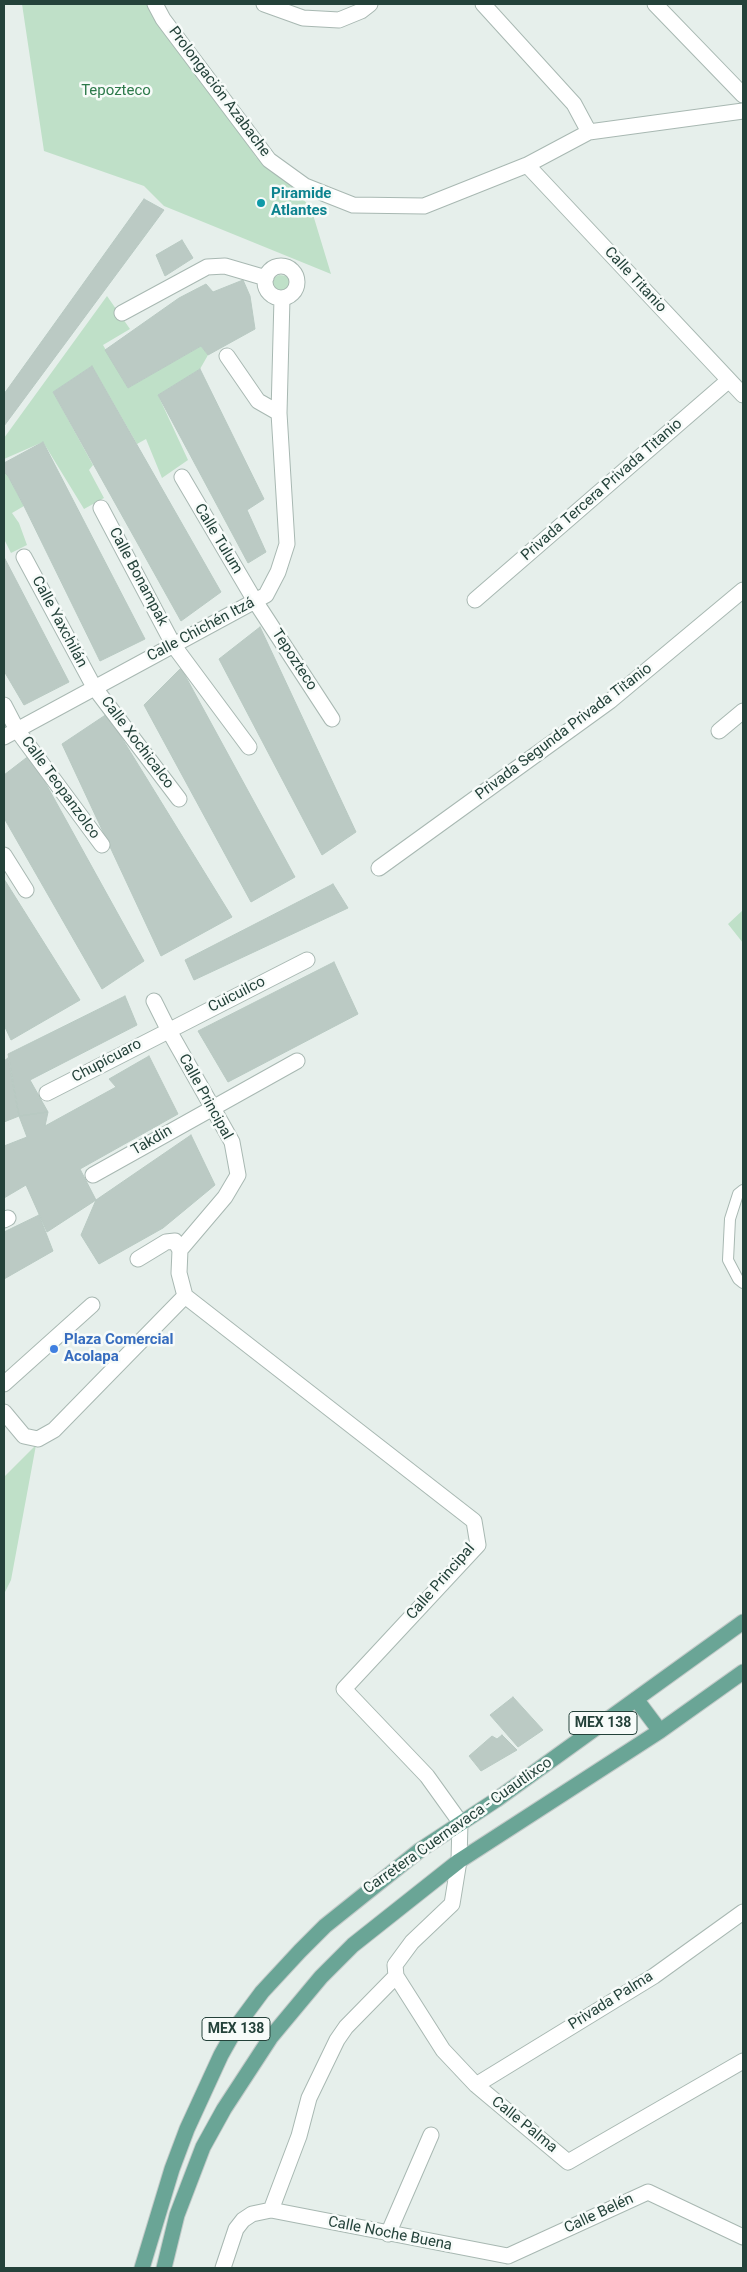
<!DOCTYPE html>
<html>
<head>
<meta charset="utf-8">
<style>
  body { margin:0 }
  #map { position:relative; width:747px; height:2272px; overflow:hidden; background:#e6efeb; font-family:Roboto,sans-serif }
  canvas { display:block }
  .frame { position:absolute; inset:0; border:5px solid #24423a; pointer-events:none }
</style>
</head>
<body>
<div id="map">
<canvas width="747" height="2272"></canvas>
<div class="frame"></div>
</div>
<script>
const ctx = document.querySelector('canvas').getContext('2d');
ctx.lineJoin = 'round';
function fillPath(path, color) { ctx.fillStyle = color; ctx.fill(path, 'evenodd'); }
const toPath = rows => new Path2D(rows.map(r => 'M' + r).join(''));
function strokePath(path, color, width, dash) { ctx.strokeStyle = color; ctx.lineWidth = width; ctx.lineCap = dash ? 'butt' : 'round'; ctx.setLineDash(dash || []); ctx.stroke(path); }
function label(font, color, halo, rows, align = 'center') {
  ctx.font = font + ' Roboto,sans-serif'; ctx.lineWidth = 5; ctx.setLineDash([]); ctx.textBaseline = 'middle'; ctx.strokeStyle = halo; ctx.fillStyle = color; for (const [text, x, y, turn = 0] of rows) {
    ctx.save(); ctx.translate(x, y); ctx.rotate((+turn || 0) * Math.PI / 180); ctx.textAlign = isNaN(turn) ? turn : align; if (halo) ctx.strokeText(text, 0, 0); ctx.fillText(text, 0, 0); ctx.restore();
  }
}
fillPath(toPath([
  [22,4,155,4,256,157,277,170,311,208,331,274,164,206,144,186,44,151],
  [279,275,288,276,293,281,288,289,275,293,271,286,271,279],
  [107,296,130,329,103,345,128,388,201,346,208,355,200,369,158,395,188,460,162,478,146,439,137,444,92,366,53,392,93,465,89,470,104,498,84,509,43,442,4,459,4,438],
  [4,472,8,476,24,506,12,513,19,523,27,545,11,553,4,539],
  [743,910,743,943,728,924],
  [36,1445,11,1580,4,1594,4,1477]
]), '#bfe0c8');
const building = toPath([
  [144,199,164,210,4,426,4,394,144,199],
  [182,240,193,258,165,276,156,255,182,240],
  [243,280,250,296,255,329,208,355,201,346,128,388,105,350,179,298,206,284,213,292,243,280],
  [92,366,221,592,181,621,53,392,92,366],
  [200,369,264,499,247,510,266,552,248,563,158,395,200,369],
  [43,442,145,639,100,661,24,506,8,476,4,472,4,463,43,442],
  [4,557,69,682,24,705,4,671,4,557],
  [260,627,356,832,322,855,219,659,260,627],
  [181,668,295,877,251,902,144,705,181,668],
  [107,714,232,917,161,956,62,744,107,714],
  [30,755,144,961,102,989,4,818,4,775,30,755],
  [4,879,80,1000,11,1040,4,1025,4,879],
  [333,884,348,908,194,980,185,960,333,884],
  [334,962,358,1014,228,1082,198,1031,334,962],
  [125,996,137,1025,30,1080,48,1112,19,1116,8,1054,125,996],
  [149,1056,178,1114,80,1169,96,1200,47,1232,26,1185,4,1198,4,1146,27,1137,19,1116,48,1112,45,1126,116,1087,109,1079,149,1056],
  [8,1058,19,1116,4,1122,4,1061,8,1058],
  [191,1135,215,1185,163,1228,99,1264,81,1235,96,1200,191,1135],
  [39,1215,53,1251,4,1279,4,1232,39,1215],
  [513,1697,543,1730,518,1747,490,1715,513,1697],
  [502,1735,517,1750,481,1771,469,1756,492,1736,497,1739,502,1735]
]);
fillPath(building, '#bbcac4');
strokePath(building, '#b8c9c2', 1);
const lane = toPath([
  [743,1190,738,1194,730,1219,728,1260,738,1279,743,1283]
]);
const street = toPath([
  [155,4,163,19,269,160,305,186,353,205,424,206,527,165,589,132,743,111],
  [264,4,303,18,339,20,361,11,370,4],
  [483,4,574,104,589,132],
  [655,4,743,95],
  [527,165,743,395],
  '265 282a16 16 0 1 1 32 0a16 16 0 1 1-32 0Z',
  [122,313,207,267,225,266,266,278],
  [227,356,258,401,279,413],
  [182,477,255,601,332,719],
  [101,508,174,646,249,747],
  [24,557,94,687,179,799],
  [475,600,729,380],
  [4,705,17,730,102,845],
  [719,731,743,711],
  [4,737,266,595,278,572,287,544,279,413,282,298],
  [4,855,26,890],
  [379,868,610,701,743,590],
  [154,1001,168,1029,232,1142,238,1175,225,1197,180,1250,179,1273,185,1296,474,1521,478,1545,344,1689,427,1776,460,1822,459,1861,452,1904,412,1942,395,1965,396,1976,443,2050,476,2085,568,2162,743,2061],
  [47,1093,307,960],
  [93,1175,297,1061],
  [4,1220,8,1218],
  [138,1259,166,1242,175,1241,180,1250],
  [4,1384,92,1305],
  [4,1412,24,1436,38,1439,54,1430,185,1296],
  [476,2085,654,1976,743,1912],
  [271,2210,508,2256],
  [388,2234,431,2135],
  [508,2256,648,2192,743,2237],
  [223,2268,236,2229,243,2220,252,2214,271,2210,299,2136,309,2098,337,2040,346,2027,396,1976]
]);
const primary = toPath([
  [636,1699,660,1731],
  [142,2268,172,2169,187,2129,221,2055,239,2023,262,1992,300,1951,325,1926,420,1850,496,1800,743,1622],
  [164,2268,177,2215,203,2147,224,2109,271,2037,321,1977,353,1945,459,1861,660,1731,743,1672]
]);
strokePath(lane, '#a8b8b2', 12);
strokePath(street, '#a8b8b2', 17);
strokePath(primary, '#c2cac8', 17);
strokePath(lane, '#fff', 10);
strokePath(street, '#fff', 15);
strokePath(primary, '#6aa596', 15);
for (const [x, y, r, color] of [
  [261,203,5,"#0f9aa8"],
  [54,1349,5,"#3f7fe0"]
]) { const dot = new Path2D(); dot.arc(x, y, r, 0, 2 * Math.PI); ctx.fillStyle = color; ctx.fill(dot); strokePath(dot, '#f7fbf9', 2); }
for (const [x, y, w] of [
  [603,1723,68],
  [236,2029,68]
]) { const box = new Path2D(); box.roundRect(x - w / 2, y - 11.5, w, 23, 4); ctx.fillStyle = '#f7fbf9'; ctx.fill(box); strokePath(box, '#24423a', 1); }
label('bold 14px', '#24423a', null, [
  ["MEX 138",603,1723],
  ["MEX 138",236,2029]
]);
label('15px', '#2d7a4b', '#f7fbf9', [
  ["Tepozteco",116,91]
]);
label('15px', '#24423a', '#f7fbf9', [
  ["Prolongación Azabache",219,92,53],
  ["Calle Titanio",635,280,47],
  ["Privada Tercera Privada Titanio",602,490,-41],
  ["Calle Tulum",218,539,59],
  ["Calle Bonampak",138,577,62],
  ["Calle Yaxchilán",59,622,62],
  ["Calle Chichén Itzá",201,630,-28],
  ["Tepozteco",294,660,57],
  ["Privada Segunda Privada Titanio",564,732,-37],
  ["Calle Xochicalco",137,743,53],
  ["Calle Teopanzolco",60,788,54],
  ["Cuicuilco",237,995,-27],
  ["Chupícuaro",107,1061,-28],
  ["Calle Principal",205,1097,61],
  ["Takdin",152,1141,-30],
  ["Calle Principal",441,1582,-49],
  ["Carretera Cuernavaca - Cuautlixco",458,1826,-35],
  ["Privada Palma",611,2001,-32],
  ["Calle Palma",524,2125,39],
  ["Calle Belén",599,2214,-25],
  ["Calle Noche Buena",390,2234,11]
]);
label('bold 15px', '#0d838f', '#f7fbf9', [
  ["Piramide",271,194],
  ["Atlantes",271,211]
], 'left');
label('bold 15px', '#366cbe', '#f7fbf9', [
  ["Plaza Comercial",64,1340],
  ["Acolapa",64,1357]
], 'left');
</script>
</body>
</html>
